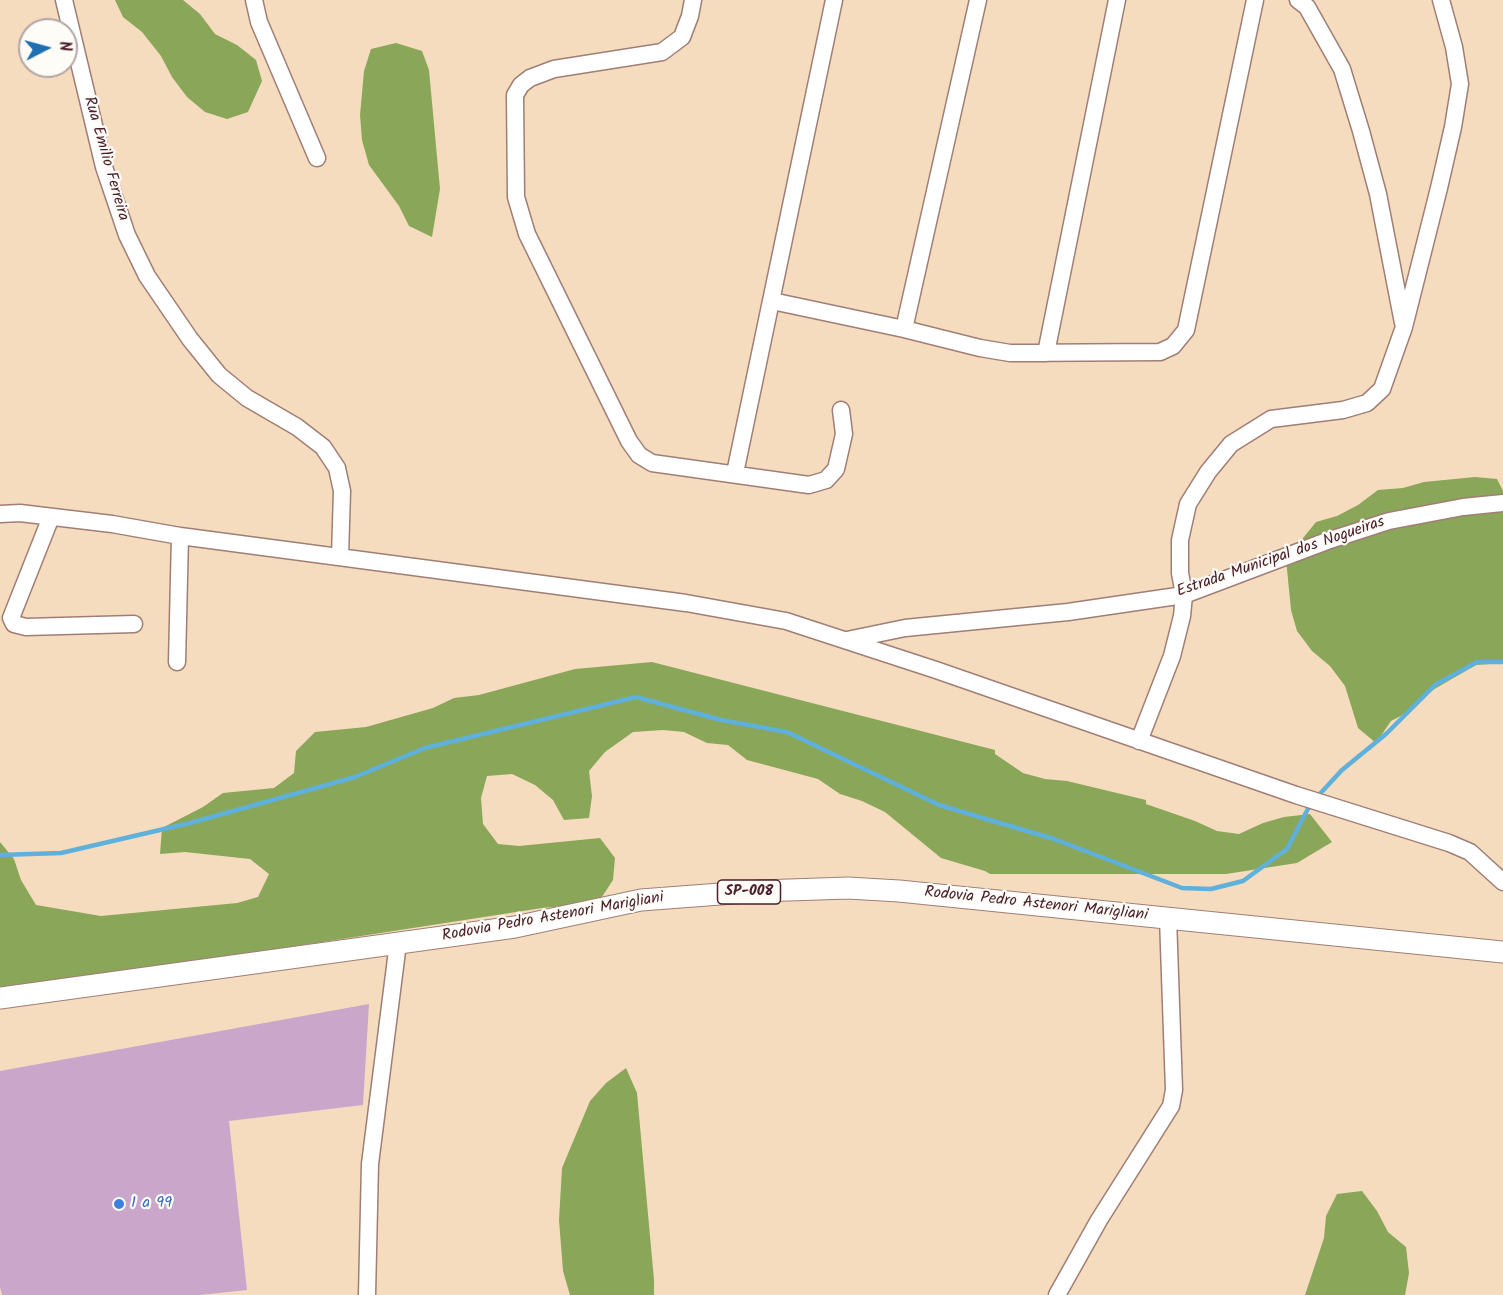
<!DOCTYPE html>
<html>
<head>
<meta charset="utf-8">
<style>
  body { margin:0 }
  #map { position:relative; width:1503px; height:1295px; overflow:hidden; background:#f5dcbf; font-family:Kalam,sans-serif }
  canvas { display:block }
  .north { position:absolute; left:18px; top:18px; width:60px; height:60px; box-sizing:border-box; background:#fdfcf7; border:2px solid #b5a4a5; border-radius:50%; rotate:84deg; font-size:16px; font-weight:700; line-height:24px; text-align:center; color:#4a1f2b }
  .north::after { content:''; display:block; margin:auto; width:21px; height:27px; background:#1f6fb2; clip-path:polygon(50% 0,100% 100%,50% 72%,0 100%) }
</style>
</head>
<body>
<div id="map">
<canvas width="1503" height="1295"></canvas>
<div class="north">N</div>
</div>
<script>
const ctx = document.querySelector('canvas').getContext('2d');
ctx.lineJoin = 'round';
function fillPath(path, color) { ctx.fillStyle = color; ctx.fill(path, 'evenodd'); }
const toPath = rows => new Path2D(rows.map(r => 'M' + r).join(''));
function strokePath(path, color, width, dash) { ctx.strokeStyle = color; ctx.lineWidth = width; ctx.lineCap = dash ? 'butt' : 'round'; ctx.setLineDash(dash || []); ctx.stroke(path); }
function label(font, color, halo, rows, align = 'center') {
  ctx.font = font + ' Kalam,sans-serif'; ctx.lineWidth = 4.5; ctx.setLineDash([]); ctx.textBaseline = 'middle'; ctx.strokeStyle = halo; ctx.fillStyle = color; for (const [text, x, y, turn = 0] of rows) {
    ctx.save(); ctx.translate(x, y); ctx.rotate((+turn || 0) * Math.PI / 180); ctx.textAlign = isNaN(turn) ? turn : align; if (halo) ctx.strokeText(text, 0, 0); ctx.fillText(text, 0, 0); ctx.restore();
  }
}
fillPath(toPath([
  [115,0,183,0,200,14,215,34,237,45,256,60,262,81,248,112,227,119,205,112,187,97,172,77,161,56,142,32,123,17],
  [396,43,422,51,429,70,440,189,432,237,409,226,399,206,369,165,362,140,360,115,364,71,371,49],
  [1475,477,1497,479,1503,491,1503,663,1476,665,1431,691,1412,710,1391,721,1376,743,1358,728,1345,686,1330,666,1312,651,1297,631,1291,610,1286,559,1316,522,1337,516,1358,505,1378,490,1403,488,1424,482],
  [652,662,995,750,995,754,1023,773,1045,779,1067,781,1146,800,1146,804,1195,821,1217,831,1239,834,1263,823,1284,817,1310,814,1332,842,1297,863,1226,874,990,874,985,871,941,858,885,812,862,801,840,794,818,779,747,760,728,745,707,743,684,732,663,730,633,732,605,752,589,771,592,796,589,818,564,820,553,800,535,785,512,774,487,776,481,798,483,824,498,844,519,846,600,838,615,858,613,880,598,903,542,908,0,992,0,842,14,859,21,880,36,905,101,916,237,903,258,897,269,874,250,859,185,852,160,854,162,828,203,807,223,793,274,788,294,773,296,751,315,732,366,727,433,708,454,698,479,695,575,669],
  [626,1068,637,1093,654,1280,654,1295,570,1295,563,1271,559,1220,562,1168,590,1101,606,1083],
  [1362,1191,1377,1211,1388,1232,1406,1247,1409,1273,1405,1295,1305,1295,1324,1238,1326,1216,1337,1194]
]), '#8aa659');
strokePath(toPath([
  [1317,797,1342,770,1386,734,1435,685,1477,662,1503,662],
  [0,855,61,853,190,823,355,777,425,748,636,697,721,720,787,732,939,805,1054,839,1182,888,1211,889,1243,881,1287,849,1311,803]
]), '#5fb0da', 4.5);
fillPath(toPath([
  [369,1004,363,1105,229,1121,247,1290,200,1295,2,1295,0,1287,0,1071]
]), '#caa6cb');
const minor = toPath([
  [64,0,104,167,127,235,147,276,190,339,219,375,247,398,297,427,323,447,337,468,342,491,340,557],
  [254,0,259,22,317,158],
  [693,0,690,16,682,37,662,52,554,69,530,78,521,85,515,95,516,197,527,234,629,441,639,455,652,463,809,485,826,480,836,469,844,434,841,410],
  [1298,0,1307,7,1342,69,1361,131,1378,194,1403,323],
  [772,301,904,329,980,348,1010,353,1160,352,1173,346,1186,330,1255,0],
  [904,329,978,0],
  [1046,353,1117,0],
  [735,473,834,0],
  [0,514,20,513,112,524,180,536,686,603,786,621,936,670,1296,795,1449,843,1470,852,1503,882],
  [51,517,11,618,14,624,26,627,134,624],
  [847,640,905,628,1068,612,1184,595,1327,541,1389,521,1463,507,1503,503],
  [177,662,180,536],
  [1139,741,1172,656,1182,616,1184,595,1180,573,1180,540,1188,504,1208,472,1231,444,1271,419,1343,410,1367,403,1382,389,1404,327,1439,188,1453,127,1460,84,1454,47,1441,0],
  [367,1295,370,1164,398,943],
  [1057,1295,1099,1220,1171,1106,1174,1090,1168,918]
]);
const major = toPath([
  [0,998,515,927,641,900,760,891,848,888,899,891,1503,952]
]);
strokePath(minor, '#a07e75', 19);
strokePath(major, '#a07e75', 23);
strokePath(minor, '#fff', 16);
strokePath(major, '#fff', 21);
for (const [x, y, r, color] of [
  [119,1204,6,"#3f7fe0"]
]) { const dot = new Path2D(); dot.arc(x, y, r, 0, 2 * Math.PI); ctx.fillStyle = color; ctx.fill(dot); strokePath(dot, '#fdfcf7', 2); }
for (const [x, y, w] of [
  [749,892,63]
]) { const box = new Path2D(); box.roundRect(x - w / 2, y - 12, w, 24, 4.5); ctx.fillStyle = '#fdfcf7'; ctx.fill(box); strokePath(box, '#4a1f2b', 1.5); }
label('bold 15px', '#4a1f2b', null, [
  ["SP-008",749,892]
]);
label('16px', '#4a1f2b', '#fdfcf7', [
  ["Rua Emilio Ferreira",105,159,74],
  ["Estrada Municipal dos Nogueiras",1281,558,-19],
  ["Rodovia Pedro Astenori Marigliani",1036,905,6],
  ["Rodovia Pedro Astenori Marigliani",553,918,-10]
]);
label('16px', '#366cbe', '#fdfcf7', [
  ["1 a 99",131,1204]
], 'left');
</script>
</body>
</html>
